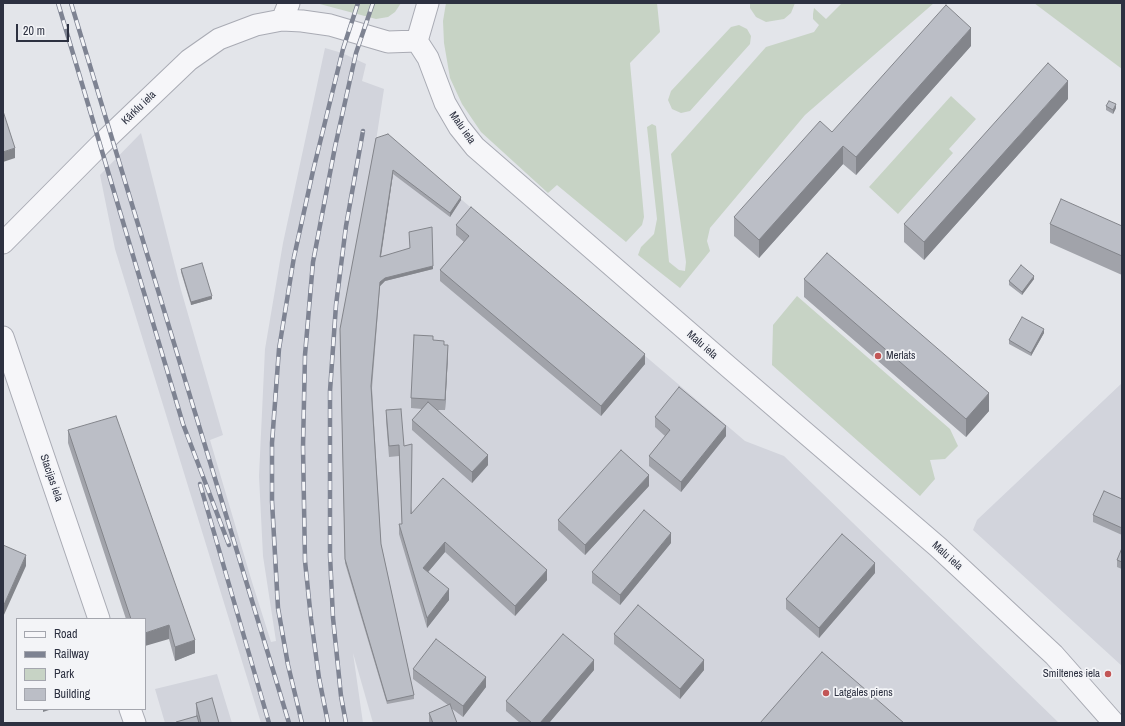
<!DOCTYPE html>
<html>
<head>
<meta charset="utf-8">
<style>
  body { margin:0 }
  #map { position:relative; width:1125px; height:726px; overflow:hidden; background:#e3e5ea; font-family:"Archivo Narrow",sans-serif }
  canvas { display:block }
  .frame { position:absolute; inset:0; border:4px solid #2d3141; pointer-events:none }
  .legend { position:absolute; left:16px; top:618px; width:130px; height:92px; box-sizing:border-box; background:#f3f4f7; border:1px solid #a4a6ae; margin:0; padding:5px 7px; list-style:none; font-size:12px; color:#2d3141 }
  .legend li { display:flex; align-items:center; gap:8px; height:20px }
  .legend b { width:20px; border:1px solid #a4a6ae }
  .scale { position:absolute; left:16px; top:24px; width:53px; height:18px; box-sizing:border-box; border:2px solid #2d3141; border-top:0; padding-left:5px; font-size:12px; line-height:14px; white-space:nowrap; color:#2d3141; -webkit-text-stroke:3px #f3f4f7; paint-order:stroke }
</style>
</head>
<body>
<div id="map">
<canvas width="1125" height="726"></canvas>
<div class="frame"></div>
<ul class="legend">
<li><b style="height:5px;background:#f6f6f9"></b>Road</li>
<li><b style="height:5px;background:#7e8392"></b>Railway</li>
<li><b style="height:11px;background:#c7d3c5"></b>Park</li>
<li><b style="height:11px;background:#bbbec6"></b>Building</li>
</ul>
<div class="scale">20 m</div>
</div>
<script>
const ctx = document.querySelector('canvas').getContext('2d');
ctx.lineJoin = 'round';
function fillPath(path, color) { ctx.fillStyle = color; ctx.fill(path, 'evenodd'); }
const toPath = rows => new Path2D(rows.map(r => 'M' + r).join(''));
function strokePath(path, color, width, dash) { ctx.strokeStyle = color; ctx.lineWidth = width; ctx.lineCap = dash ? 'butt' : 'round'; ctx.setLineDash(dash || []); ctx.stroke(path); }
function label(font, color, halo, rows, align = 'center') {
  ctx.font = font + ' "Archivo Narrow",sans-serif'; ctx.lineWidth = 3.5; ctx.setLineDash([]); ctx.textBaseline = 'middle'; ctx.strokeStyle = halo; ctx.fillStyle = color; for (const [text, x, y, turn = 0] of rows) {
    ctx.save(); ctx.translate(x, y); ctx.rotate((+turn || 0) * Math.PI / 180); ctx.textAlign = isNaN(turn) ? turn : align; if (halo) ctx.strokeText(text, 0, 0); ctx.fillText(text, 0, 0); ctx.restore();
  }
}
fillPath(toPath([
  [325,48,342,53,366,64,362,81,384,89,376,141,388,137,745,441,784,456,1059,723,373,723,353,653,363,723,261,723,115,249,100,175,141,133,181,290,223,435,210,440,252,582,271,642,276,641,263,556,259,476,265,349,283,243],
  [1122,383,1122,666,973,530,977,520],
  [217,674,232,723,165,723,155,689]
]), '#d2d4dc');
fillPath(toPath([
  [316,3,401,3,395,12,388,17,376,19],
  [446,3,657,3,660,32,630,63,644,217,642,225,626,242,557,185,548,193,481,132,462,104,450,78,444,43,443,21],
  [750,3,795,3,791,13,784,19,766,22,756,17,750,8],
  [842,3,934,3,805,115,710,228,707,241,710,251,680,288,638,255,641,247,654,234,657,219,647,127,652,124,656,126,669,262,679,270,685,271,686,262,671,154,766,47,814,32,819,25,813,19,813,14,814,8,826,19],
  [1034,3,1122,3,1122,69],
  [739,25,747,29,751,36,750,44,690,111,681,113,672,109,668,100,671,91,731,27],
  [951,96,976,119,949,149,953,153,898,214,869,187],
  [797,296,950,429,958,446,945,459,930,460,935,479,920,496,772,365,773,325]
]), '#c7d3c5');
const tertiary = toPath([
  [282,20,289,3],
  [417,41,428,3],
  [3,243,100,145,189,60,219,39,256,25,282,20,302,21,330,25,388,42,417,41,428,58,445,103,459,127,475,147,731,369,938,547,1054,655,1114,723],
  [3,337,99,619],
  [130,709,135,723]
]);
strokePath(tertiary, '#a9abb4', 23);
strokePath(tertiary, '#f6f6f9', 21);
const rail = toPath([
  [58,3,183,424,229,545],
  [71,3,289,723],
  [200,484,269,723],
  [302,723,288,665,278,608,272,501,272,443,279,349,294,257,313,171,343,49,358,3],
  [328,723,319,678,311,619,305,561,303,447,305,355,313,262,335,147,356,53,373,3],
  [346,723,341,696,333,618,330,555,330,391,336,305,346,226,363,131]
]);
strokePath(rail, '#7e8392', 4.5);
strokePath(rail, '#f3f4f7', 3, [9]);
fillPath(toPath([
  [971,46,856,175,843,164,759,258,734,236,734,217,832,132],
  [1068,99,924,260,904,242,904,224],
  [1106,106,1116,108,1113,114,1106,110],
  [376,138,461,200,450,217,393,174,381,257,433,269,385,281,380,286,372,388,381,544,414,695,414,699,387,704,345,563,340,333],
  [1050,224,1122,226,1122,275,1050,243],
  [456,225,645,364,601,416,440,281,440,270,464,242,456,235],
  [181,269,212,299,191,305,181,272],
  [804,279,989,411,966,437,804,297],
  [1034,279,1022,295,1009,285,1009,281],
  [1044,333,1031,356,1009,344,1009,340],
  [433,340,444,345,448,355,445,410,438,410,488,465,472,483,412,430,412,420,422,409,411,408,411,398],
  [386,410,404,446,412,514,547,580,515,616,445,552,428,572,449,600,427,628,399,534,399,524,402,524,399,456,389,457,386,420],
  [655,417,726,436,681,492,649,466,649,456,665,436,655,427],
  [68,430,195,653,175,661,169,639,145,619,126,619,68,443],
  [649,486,585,555,558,530,558,520],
  [1122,499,1122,535,1093,522,1093,515],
  [671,543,620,605,592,583,592,572],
  [1122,548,1122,569,1117,567,1117,560],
  [875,573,819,638,786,609,786,599],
  [614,634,704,670,680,699,614,644],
  [413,669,486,687,463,717,451,708,457,723,429,723,429,713,448,705,413,679],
  [594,670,549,723,520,723,506,711,506,701],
  [196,703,219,723,176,723,196,716]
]), '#a1a3aa');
fillPath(toPath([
  [971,28,971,46,856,175,856,157],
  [1068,81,1068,99,924,260,924,242],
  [1116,104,1116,108,1113,114,1113,110],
  [843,146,843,164,759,258,759,240],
  [15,148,15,158,3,162,3,152],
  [393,170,393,174,380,261,380,257],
  [461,197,461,200,450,217,450,213],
  [433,266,433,269,385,281,380,286,380,282,385,278],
  [1034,276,1034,279,1022,295,1022,292],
  [212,296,212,299,191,305,191,302],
  [1044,329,1044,333,1031,356,1031,353],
  [448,345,448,355,445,410,445,400],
  [645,354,645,364,601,416,601,406],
  [989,393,989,411,966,437,966,419],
  [726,426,726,436,681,492,681,482],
  [488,455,488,465,472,483,472,472],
  [649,475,649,486,585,555,585,545],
  [671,533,671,543,620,605,620,595],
  [445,542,445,552,423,578,423,568],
  [26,555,26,566,3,617,3,607],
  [875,563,875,573,819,638,819,628],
  [547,570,547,580,515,616,515,606],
  [449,589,449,600,427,628,427,618],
  [169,625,169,639,145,646,145,633],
  [195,640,195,653,175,661,175,647],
  [594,660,594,670,549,723,540,723],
  [704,660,704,670,680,699,680,689],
  [486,677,486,687,463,717,463,706],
  [43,709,52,709,43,712]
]), '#83858b');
const building = toPath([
  [946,5,971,28,856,157,843,146,759,240,734,217,820,121,832,132,946,5],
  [1048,63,1068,81,924,242,904,224,1048,63],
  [1109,101,1116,104,1113,110,1106,106,1109,101],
  [3,111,15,148,3,152,3,111],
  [388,134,461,197,450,213,393,170,380,257,410,248,409,232,432,227,433,266,385,278,380,282,371,386,381,544,414,695,387,701,345,559,340,329,376,138,388,134],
  [1061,199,1122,226,1122,256,1050,224,1061,199],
  [471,207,645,354,601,406,440,270,469,236,456,225,471,207],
  [827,253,989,393,966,419,804,279,827,253],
  [202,263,212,296,191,302,181,269,202,263],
  [1021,265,1034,276,1022,292,1009,281,1021,265],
  [1022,317,1044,329,1031,353,1009,340,1022,317],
  [414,335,433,336,433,340,444,341,444,345,448,345,445,400,411,398,414,335],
  [679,387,726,426,681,482,649,456,670,430,655,417,679,387],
  [428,402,488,455,472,472,412,420,428,402],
  [401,409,404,446,412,444,411,514,443,478,547,570,515,606,445,542,423,568,449,589,427,618,399,524,402,524,399,445,389,446,386,410,401,409],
  [116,416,195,640,175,647,169,625,145,633,145,619,131,619,68,430,116,416],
  [621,450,649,475,585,545,558,520,621,450],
  [1104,491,1122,499,1122,528,1093,515,1104,491],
  [644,510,671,533,620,595,592,572,644,510],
  [842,534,875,563,819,628,786,599,842,534],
  [3,545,26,555,3,607,3,545],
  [1122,548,1122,562,1117,560,1122,548],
  [638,605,704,660,680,689,614,634,638,605],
  [563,634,594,660,540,723,532,723,506,701,563,634],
  [436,639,486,677,463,706,413,669,436,639],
  [822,652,904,723,760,723,822,652],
  [212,698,219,723,201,723,196,703,212,698],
  [450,704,457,723,433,723,429,713,450,704],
  [197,716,199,723,177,723,176,722,197,716]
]);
fillPath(building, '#bbbec6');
strokePath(building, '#83858b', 1);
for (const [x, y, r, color] of [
  [878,356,4,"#c25656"],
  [1108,674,4,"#c25656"],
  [826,693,4,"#c25656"]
]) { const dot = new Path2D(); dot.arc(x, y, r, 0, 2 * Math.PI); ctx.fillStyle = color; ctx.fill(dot); strokePath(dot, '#f3f4f7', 1.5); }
label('11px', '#2d3141', '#f3f4f7', [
  ["Kārklu iela",139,108,-44],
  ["Malu iela",462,128,55],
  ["Malu iela",702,345,41],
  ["Stacijas iela",51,478,71],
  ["Malu iela",947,556,42]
]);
label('11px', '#2d3141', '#f3f4f7', [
  ["Merlats",886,356],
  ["Smiltenes iela",1100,674,"right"],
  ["Latgales piens",834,693]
], 'left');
</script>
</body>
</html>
